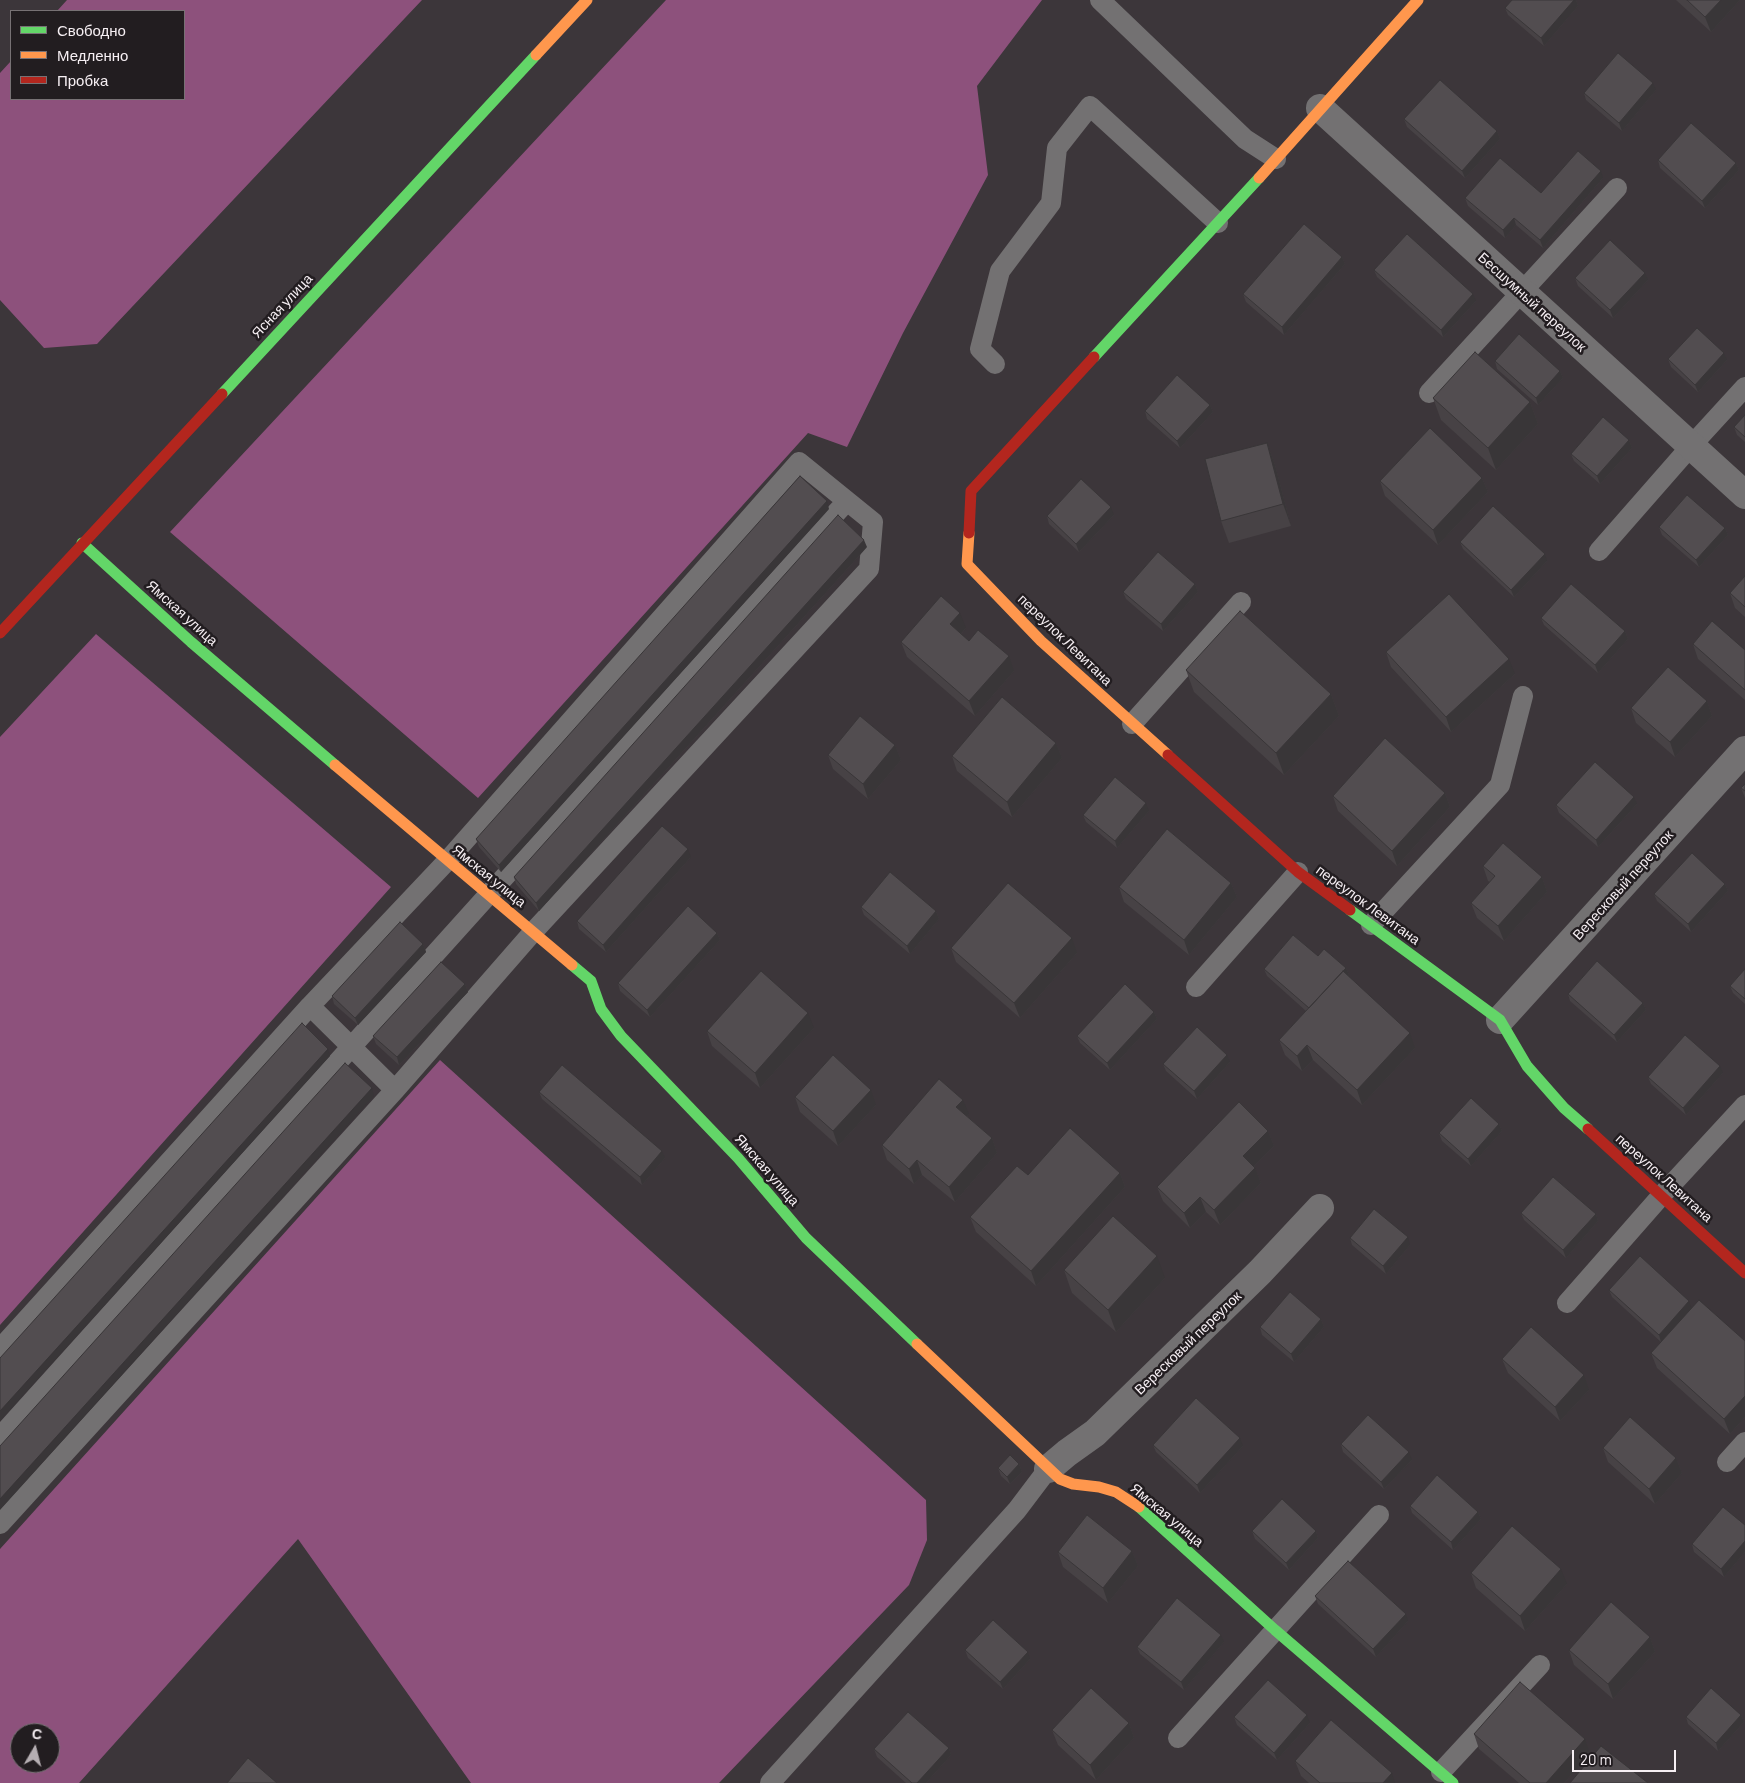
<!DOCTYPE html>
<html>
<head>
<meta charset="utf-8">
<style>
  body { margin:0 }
  #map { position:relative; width:1745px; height:1783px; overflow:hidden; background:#3c363a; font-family:Barlow,sans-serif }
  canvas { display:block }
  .legend { position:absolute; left:10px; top:10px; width:175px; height:90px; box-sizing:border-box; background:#221d20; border:1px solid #777174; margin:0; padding:6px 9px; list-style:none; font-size:15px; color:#f6eff3 }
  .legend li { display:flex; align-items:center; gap:10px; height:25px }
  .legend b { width:25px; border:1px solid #777174 }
  .north { position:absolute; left:10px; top:1723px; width:50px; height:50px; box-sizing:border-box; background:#221d20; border:1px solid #777174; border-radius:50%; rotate:8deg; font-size:14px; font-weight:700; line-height:20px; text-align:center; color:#f6eff3 }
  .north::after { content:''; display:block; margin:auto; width:18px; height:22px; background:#b5aeb2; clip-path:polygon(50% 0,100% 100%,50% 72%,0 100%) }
  .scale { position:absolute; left:1572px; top:1750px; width:104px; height:22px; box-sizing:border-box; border:2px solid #f6eff3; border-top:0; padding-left:6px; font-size:15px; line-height:18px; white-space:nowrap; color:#f6eff3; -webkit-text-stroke:4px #221d20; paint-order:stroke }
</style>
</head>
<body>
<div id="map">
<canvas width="1745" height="1783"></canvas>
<ul class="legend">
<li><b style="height:6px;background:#63d668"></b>Свободно</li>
<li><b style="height:6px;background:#ff974d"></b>Медленно</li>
<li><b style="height:6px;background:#b3261e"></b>Пробка</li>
</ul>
<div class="north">С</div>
<div class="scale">20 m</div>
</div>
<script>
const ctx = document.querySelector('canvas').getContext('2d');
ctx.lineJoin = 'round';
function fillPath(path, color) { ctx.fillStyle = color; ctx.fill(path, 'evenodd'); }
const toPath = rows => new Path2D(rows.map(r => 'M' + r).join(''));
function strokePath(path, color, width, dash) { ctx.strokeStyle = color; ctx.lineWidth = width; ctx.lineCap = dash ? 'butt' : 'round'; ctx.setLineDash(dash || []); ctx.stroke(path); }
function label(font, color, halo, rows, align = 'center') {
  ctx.font = font + ' Barlow,sans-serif'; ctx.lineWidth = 5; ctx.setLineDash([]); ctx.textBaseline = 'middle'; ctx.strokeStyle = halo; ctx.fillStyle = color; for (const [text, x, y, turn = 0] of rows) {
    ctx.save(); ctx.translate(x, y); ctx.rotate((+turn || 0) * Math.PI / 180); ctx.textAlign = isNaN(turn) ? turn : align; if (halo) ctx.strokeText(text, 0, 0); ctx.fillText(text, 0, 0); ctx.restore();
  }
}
fillPath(toPath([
  [67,0,422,0,97,344,44,348,0,300,0,73,11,61,11,99,184,99,184,11,57,11],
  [666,0,1042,0,977,86,988,175,903,333,847,447,808,433,478,798,170,532],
  [96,634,391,887,0,1325,0,737],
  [440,1060,926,1500,927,1540,909,1585,719,1783,471,1783,298,1539,79,1783,0,1783,0,1549],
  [20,1733,50,1733,50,1763,20,1763]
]), '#8d517c');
strokePath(toPath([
  [1100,0,1245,139,1276,159],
  [995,364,980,349,1000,271,1051,203,1057,148,1090,106,1218,223],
  [1429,393,1617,188],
  [1599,551,1691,446,1745,387],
  [1132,724,1241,602],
  [1371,925,1500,785,1523,696],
  [1196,987,1298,872],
  [310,1006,395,1090],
  [1567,1303,1661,1196,1745,1105],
  [0,1349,310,1006,447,861,799,462,873,522,869,569,533,932,395,1090,0,1524],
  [0,1437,489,894,847,501],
  [1727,1462,1745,1442],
  [1178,1738,1379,1515],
  [1441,1772,1540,1665],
  [770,1783,1017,1510,1048,1469]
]), '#737172', 20);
strokePath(toPath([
  [1320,108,1745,495],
  [1500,1020,1745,750],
  [1048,1469,1067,1453,1095,1433,1260,1272,1320,1208]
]), '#737172', 28);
strokePath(toPath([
  [1094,357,1259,178],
  [222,394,536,55],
  [82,543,191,642,335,765],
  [1350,910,1500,1020,1527,1066,1564,1108,1588,1129],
  [572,965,591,981,601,1009,621,1036,738,1158,806,1238,917,1344],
  [1139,1507,1275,1630,1453,1783]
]), '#63d668', 11);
strokePath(toPath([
  [536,55,587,0],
  [1259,178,1418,0],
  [969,533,967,564,1041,641,1168,755],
  [335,765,572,965],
  [917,1344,1060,1479,1073,1484,1099,1487,1116,1492,1139,1507]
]), '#ff974d', 11);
strokePath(toPath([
  [969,533,971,491,1094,357],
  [0,633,222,394],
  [1168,755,1298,872,1350,910],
  [1588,1129,1745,1273]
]), '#b3261e', 11);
fillPath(toPath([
  [1512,0,1576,0,1578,6,1544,46,1508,15,1505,8],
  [1676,0,1740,0,1711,32],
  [1656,90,1622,131,1586,100,1584,93],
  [1404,119,1497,131,1500,139,1465,178,1407,127],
  [1658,160,1736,163,1739,170,1705,208,1660,168],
  [1603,178,1543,248,1516,225,1505,238,1468,206,1465,198,1541,193],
  [1342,257,1345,264,1284,335,1246,302,1243,294],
  [1374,270,1476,301,1443,337,1377,277],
  [1575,278,1648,280,1613,318,1578,286],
  [1668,359,1727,360,1698,392,1671,367],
  [1495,361,1560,371,1563,378,1538,405,1497,369],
  [1433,398,1530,402,1538,424,1496,470,1441,420],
  [1210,405,1213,412,1180,448,1147,419,1145,411],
  [1745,415,1745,442,1737,435,1734,427],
  [1629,440,1632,448,1600,484,1574,461,1571,454],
  [1267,443,1275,465,1291,526,1229,543,1221,521],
  [1482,478,1488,492,1438,545,1385,496,1380,481],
  [829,509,501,872,479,847,476,839],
  [1114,515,1079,552,1049,524,1047,516],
  [1659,527,1725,528,1728,535,1699,567,1662,535],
  [1460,542,1547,561,1514,597,1463,549],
  [867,547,539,911,516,884,514,877],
  [1745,576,1745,617,1735,608,1730,593],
  [1195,584,1198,592,1163,631,1126,599,1123,592],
  [1541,618,1625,631,1628,639,1598,673,1544,625],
  [966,628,961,634,969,641,1014,671,975,716,907,657,901,642],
  [1693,644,1745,650,1745,700,1698,659],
  [1386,652,1515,674,1451,732,1391,667],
  [1186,670,1331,694,1339,716,1284,775,1194,692],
  [1707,701,1712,716,1675,757,1636,723,1631,708],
  [1056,743,1062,758,1012,817,957,771,952,756],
  [895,745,901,760,868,799,833,769,828,755],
  [1745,784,1745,798,1741,788],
  [1445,793,1450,807,1397,866,1338,811,1333,796],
  [1637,804,1598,847,1559,813,1556,805],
  [1149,811,1117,848,1086,822,1083,815],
  [691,857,606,952,579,929,577,921],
  [1483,866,1542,877,1547,892,1504,941,1477,918,1471,903,1490,882,1488,881],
  [1231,883,1237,897,1189,955,1124,902,1119,887],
  [1725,884,1728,891,1691,932,1657,901,1654,894],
  [861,907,936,911,939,919,910,954,864,915],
  [717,933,720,940,650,1017,620,991,618,983],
  [423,944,426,952,358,1025,334,1004,332,996],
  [951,948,1077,953,1020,1018,956,962],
  [1318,956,1346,968,1349,975,1348,976,1415,1048,1362,1105,1313,1060,1302,1071,1285,1055,1279,1040,1306,1011,1267,976,1264,969],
  [1745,969,1745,1004,1733,993,1730,986],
  [465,984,468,992,399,1065,376,1044,373,1036],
  [1568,994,1643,1003,1646,1010,1617,1042,1570,1001],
  [1154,1012,1157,1019,1110,1070,1080,1043,1077,1036],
  [814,1028,760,1088,712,1046,707,1031],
  [1230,1062,1197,1099,1166,1071,1163,1064],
  [1723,1073,1686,1115,1651,1084,1648,1077],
  [539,1092,665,1158,642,1185,542,1099],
  [795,1097,876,1105,838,1146,800,1112],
  [969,1114,967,1116,992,1138,997,1153,955,1202,922,1175,914,1184,887,1160,882,1145],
  [1499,1124,1502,1131,1471,1166,1442,1141,1439,1133],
  [1268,1131,1274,1146,1254,1166,1261,1183,1220,1225,1206,1212,1190,1228,1163,1201,1157,1187],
  [1120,1173,1125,1187,1036,1286,976,1232,970,1217,1028,1175],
  [1521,1213,1596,1214,1598,1221,1566,1258,1524,1220],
  [1350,1238,1410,1245,1386,1274,1352,1245],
  [1064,1270,1165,1278,1116,1332,1072,1293],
  [1609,1290,1745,1341,1745,1417,1730,1434,1657,1368,1651,1353,1661,1342,1612,1297],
  [1321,1319,1324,1327,1294,1362,1262,1335,1260,1327],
  [1502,1359,1589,1390,1560,1421,1508,1373],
  [1341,1444,1412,1460,1384,1489,1343,1452],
  [1153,1445,1243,1446,1200,1493,1156,1452],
  [1603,1448,1676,1458,1682,1473,1655,1504,1608,1462],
  [1019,1464,1022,1472,1010,1484,1001,1476,998,1468],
  [1410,1506,1478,1512,1481,1519,1453,1550,1412,1513],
  [1745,1525,1745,1552,1724,1577,1694,1552,1692,1544],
  [1252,1531,1316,1531,1318,1538,1289,1570,1255,1539],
  [1132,1551,1138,1566,1108,1603,1063,1567,1058,1552],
  [1471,1573,1567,1584,1525,1631,1476,1588],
  [1315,1596,1408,1621,1376,1657,1318,1604],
  [1650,1637,1655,1652,1613,1699,1574,1665,1569,1650],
  [1224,1642,1184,1690,1140,1654,1137,1647],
  [965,1650,1030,1659,1003,1689,968,1658],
  [1741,1715,1744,1722,1718,1751,1688,1724,1686,1717],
  [1234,1717,1310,1723,1277,1760,1237,1725],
  [1129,1723,1134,1738,1096,1780,1058,1745,1052,1730],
  [1474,1734,1590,1754,1564,1783,1519,1783,1479,1749],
  [949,1748,951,1755,926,1783,906,1783,877,1757,874,1749],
  [1295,1761,1395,1783,1309,1783,1301,1776]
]), '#474245');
fillPath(toPath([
  [1574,0,1576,0,1578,6,1544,46,1541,38],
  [1721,0,1740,0,1711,32,1705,17],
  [1653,83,1656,90,1622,131,1619,123],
  [1497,131,1500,139,1465,178,1462,171],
  [1736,163,1739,170,1705,208,1702,201],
  [1601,171,1603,178,1543,248,1540,240],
  [1514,218,1516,225,1505,238,1503,230],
  [1342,257,1345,264,1284,335,1282,327],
  [1645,273,1648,280,1613,318,1610,310],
  [1473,294,1476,301,1443,337,1441,330],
  [1724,353,1727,360,1698,392,1695,385],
  [1560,371,1563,378,1538,405,1536,398],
  [1530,402,1538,424,1496,470,1488,448],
  [1210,405,1213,412,1180,448,1177,441],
  [1629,440,1632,448,1600,484,1597,476],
  [1267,443,1275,465,1291,526,1283,504],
  [1482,478,1488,492,1438,545,1433,530],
  [827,501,829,509,501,872,499,865],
  [1111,507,1114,515,1079,552,1076,544],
  [1725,528,1728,535,1699,567,1696,560],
  [864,540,867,547,539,911,536,903],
  [1545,554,1547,561,1514,597,1511,590],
  [1195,584,1198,592,1163,631,1161,624],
  [960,613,966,628,956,639,950,624],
  [1625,631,1628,639,1598,673,1595,665],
  [1009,656,1014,671,975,716,969,701],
  [1509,659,1515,674,1451,732,1446,717],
  [1331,694,1339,716,1284,775,1276,753],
  [1707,701,1712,716,1675,757,1670,742],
  [1056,743,1062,758,1012,817,1007,802],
  [895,745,901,760,868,799,863,784],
  [1445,793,1450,807,1397,866,1392,851],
  [1634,797,1637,804,1598,847,1596,840],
  [1146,803,1149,811,1117,848,1115,841],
  [688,849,691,857,606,952,603,945],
  [1542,877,1547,892,1504,941,1498,926],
  [1231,883,1237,897,1189,955,1184,940],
  [1725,884,1728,891,1691,932,1688,924],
  [936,911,939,919,910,954,907,946],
  [717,933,720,940,650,1017,647,1010],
  [1072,938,1077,953,1020,1018,1014,1003],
  [423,944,426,952,358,1025,355,1018],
  [1346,968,1349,975,1313,1017,1310,1009],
  [465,984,468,992,399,1065,397,1057],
  [1643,1003,1646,1010,1617,1042,1614,1035],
  [1154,1012,1157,1019,1110,1070,1107,1063],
  [808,1013,814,1028,760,1088,755,1073],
  [1410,1033,1415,1048,1362,1105,1357,1090],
  [1307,1045,1313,1060,1302,1071,1297,1056],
  [328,1049,330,1056,0,1421,0,1411],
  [1227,1055,1230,1062,1197,1099,1194,1091],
  [1720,1066,1723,1073,1686,1115,1683,1108],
  [372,1088,374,1096,0,1510,0,1499],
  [871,1090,876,1105,838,1146,833,1131],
  [963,1100,969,1114,962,1122,956,1107],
  [1499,1124,1502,1131,1471,1166,1468,1159],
  [1268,1131,1274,1146,1249,1171,1243,1156],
  [992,1138,997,1153,955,1202,949,1187],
  [662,1151,665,1158,642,1185,640,1177],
  [917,1160,922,1175,914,1184,909,1169],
  [1255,1168,1261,1183,1220,1225,1214,1210],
  [1120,1173,1125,1187,1036,1286,1031,1271],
  [1200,1197,1206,1212,1190,1228,1184,1213],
  [1596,1214,1598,1221,1566,1258,1563,1250],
  [1408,1237,1410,1245,1386,1274,1383,1266],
  [1157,1256,1165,1278,1116,1332,1108,1310],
  [1689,1301,1692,1309,1661,1342,1659,1335],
  [1321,1319,1324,1327,1294,1362,1291,1354],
  [1584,1375,1589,1390,1560,1421,1555,1407],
  [1745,1396,1745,1417,1730,1434,1724,1419],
  [1240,1438,1243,1446,1200,1493,1197,1485],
  [1409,1452,1412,1460,1384,1489,1381,1482],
  [1676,1458,1682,1473,1655,1504,1649,1489],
  [1019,1464,1022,1472,1010,1484,1007,1477],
  [1478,1512,1481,1519,1453,1550,1451,1542],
  [1316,1531,1318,1538,1289,1570,1286,1563],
  [1745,1541,1745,1552,1724,1577,1721,1569],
  [1132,1551,1138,1566,1108,1603,1103,1588],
  [1561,1569,1567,1584,1525,1631,1520,1616],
  [1406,1614,1408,1621,1376,1657,1373,1649],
  [1221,1635,1224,1642,1184,1690,1181,1682],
  [1650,1637,1655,1652,1613,1699,1608,1684],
  [1028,1652,1030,1659,1003,1689,1000,1682],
  [1307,1715,1310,1723,1277,1760,1274,1753],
  [1741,1715,1744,1722,1718,1751,1716,1743],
  [1129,1723,1134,1738,1096,1780,1090,1765],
  [1585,1739,1590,1754,1564,1783,1546,1783],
  [949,1748,951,1755,926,1783,917,1783],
  [1392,1773,1395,1783,1383,1783]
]), '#393638');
const building = toPath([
  [1512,0,1574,0,1541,38,1505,8,1512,0],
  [1687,0,1721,0,1705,17,1687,0],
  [1618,53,1653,83,1619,123,1584,93,1618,53],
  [1440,80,1497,131,1462,171,1404,119,1440,80],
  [1691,123,1736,163,1702,201,1658,160,1691,123],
  [1578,151,1601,171,1540,240,1514,218,1503,230,1465,198,1500,158,1541,193,1578,151],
  [1304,224,1342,257,1282,327,1243,294,1304,224],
  [1407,234,1473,294,1441,330,1374,270,1407,234],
  [1610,240,1645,273,1610,310,1575,278,1610,240],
  [1697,328,1724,353,1695,385,1668,359,1697,328],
  [1519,334,1560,371,1536,398,1495,361,1519,334],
  [1475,352,1530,402,1488,448,1433,398,1475,352],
  [1177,375,1210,405,1177,441,1145,411,1177,375],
  [1745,415,1745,437,1734,427,1745,415],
  [1603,417,1629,440,1597,476,1571,454,1603,417],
  [1430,428,1482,478,1433,530,1380,481,1430,428],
  [1267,443,1283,504,1221,521,1205,459,1267,443],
  [800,476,827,501,499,865,476,839,800,476],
  [1081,479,1111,507,1076,544,1047,516,1081,479],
  [1687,495,1725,528,1696,560,1659,527,1687,495],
  [1493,506,1545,554,1511,590,1460,542,1493,506],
  [838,515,864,540,536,903,514,877,838,515],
  [1158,552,1195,584,1161,624,1123,592,1158,552],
  [1745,576,1745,607,1730,593,1745,576],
  [1571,584,1625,631,1595,665,1541,618,1571,584],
  [1449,594,1509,659,1446,717,1386,652,1449,594],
  [941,596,960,613,950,624,969,641,978,630,1009,656,969,701,901,642,941,596],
  [1240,611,1331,694,1276,753,1186,670,1240,611],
  [1712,621,1745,650,1745,690,1693,644,1712,621],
  [1668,667,1707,701,1670,742,1631,708,1668,667],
  [1002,697,1056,743,1007,802,952,756,1002,697],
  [860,716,895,745,863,784,828,755,860,716],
  [1385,738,1445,793,1392,851,1333,796,1385,738],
  [1595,762,1634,797,1596,840,1556,805,1595,762],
  [1115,777,1146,803,1115,841,1083,815,1115,777],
  [1745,784,1745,791,1741,788,1745,784],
  [662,826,688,849,603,945,577,921,662,826],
  [1167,829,1231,883,1184,940,1119,887,1167,829],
  [1503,843,1542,877,1498,926,1471,903,1495,876,1483,866,1503,843],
  [1692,853,1725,884,1688,924,1654,894,1692,853],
  [890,872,936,911,907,946,861,907,890,872],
  [1008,883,1072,938,1014,1003,951,948,1008,883],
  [688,906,717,933,647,1010,618,983,688,906],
  [400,922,423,944,355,1018,332,996,400,922],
  [1293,935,1318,956,1324,949,1346,968,1309,1008,1264,969,1293,935],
  [1597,961,1643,1003,1614,1035,1568,994,1597,961],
  [441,962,465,984,397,1057,373,1036,441,962],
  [1745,969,1745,999,1730,986,1745,969],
  [761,971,808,1013,755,1073,707,1031,761,971],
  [1343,971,1410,1033,1357,1090,1307,1045,1297,1056,1279,1040,1343,971],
  [1125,984,1154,1012,1107,1063,1077,1036,1125,984],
  [302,1023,328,1049,0,1411,0,1358,302,1023],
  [1197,1027,1227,1055,1194,1091,1163,1064,1197,1027],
  [1685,1035,1720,1066,1683,1108,1648,1077,1685,1035],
  [833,1055,871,1090,833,1131,795,1097,833,1055],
  [345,1063,372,1088,0,1499,0,1446,345,1063],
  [562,1065,662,1151,640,1177,539,1092,562,1065],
  [939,1079,963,1100,956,1107,992,1138,949,1187,917,1160,909,1169,882,1145,939,1079],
  [1471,1098,1499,1124,1468,1159,1439,1133,1471,1098],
  [1239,1102,1268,1131,1243,1156,1255,1168,1214,1210,1200,1197,1184,1213,1157,1187,1239,1102],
  [1070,1128,1120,1173,1031,1271,970,1217,1017,1166,1028,1175,1070,1128],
  [1553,1177,1596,1214,1563,1250,1521,1213,1553,1177],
  [1374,1209,1408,1237,1383,1266,1350,1238,1374,1209],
  [1113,1216,1157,1256,1108,1310,1064,1270,1113,1216],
  [1640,1256,1689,1301,1659,1335,1609,1290,1640,1256],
  [1290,1292,1321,1319,1291,1354,1260,1327,1290,1292],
  [1699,1300,1745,1341,1745,1396,1724,1419,1651,1353,1699,1300],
  [1531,1327,1584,1375,1555,1407,1502,1359,1531,1327],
  [1196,1398,1240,1438,1197,1485,1153,1445,1196,1398],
  [1368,1415,1409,1452,1381,1482,1341,1444,1368,1415],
  [1630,1417,1676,1458,1649,1489,1603,1448,1630,1417],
  [1010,1455,1019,1464,1007,1477,998,1468,1010,1455],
  [1437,1475,1478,1512,1451,1542,1410,1506,1437,1475],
  [1282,1499,1316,1531,1286,1563,1252,1531,1282,1499],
  [1723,1507,1745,1525,1745,1541,1721,1569,1692,1544,1723,1507],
  [1087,1515,1132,1551,1103,1588,1058,1552,1087,1515],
  [1512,1526,1561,1569,1520,1616,1471,1573,1512,1526],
  [1348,1561,1406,1614,1373,1649,1315,1596,1348,1561],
  [1177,1598,1221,1635,1181,1682,1137,1647,1177,1598],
  [1611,1602,1650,1637,1608,1684,1569,1650,1611,1602],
  [993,1620,1028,1652,1000,1682,965,1650,993,1620],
  [1268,1680,1307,1715,1274,1753,1234,1717,1268,1680],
  [1520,1682,1585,1739,1546,1783,1530,1783,1474,1734,1520,1682],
  [1091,1688,1129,1723,1090,1765,1052,1730,1091,1688],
  [1711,1688,1741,1715,1716,1743,1686,1717,1711,1688],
  [908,1712,949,1748,917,1783,912,1783,874,1749,908,1712],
  [1331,1720,1392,1773,1383,1783,1320,1783,1295,1761,1331,1720],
  [1601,1746,1648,1783,1570,1783,1601,1746],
  [248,1758,277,1783,227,1783,248,1758]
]);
fillPath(building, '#524d50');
strokePath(building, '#393638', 1);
label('14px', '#f6eff3', '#221d20', [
  ["Бесшумный переулок",1532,302,42],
  ["Ясная улица",282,306,-47],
  ["Ямская улица",182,613,42],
  ["переулок Левитана",1065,640,44],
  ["Ямская улица",489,876,39],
  ["Вересковый переулок",1623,885,-48],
  ["переулок Левитана",1368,905,36],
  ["Ямская улица",767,1170,49],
  ["переулок Левитана",1664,1178,42],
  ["Вересковый переулок",1188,1343,-44],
  ["Ямская улица",1167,1515,40]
]);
</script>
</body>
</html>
